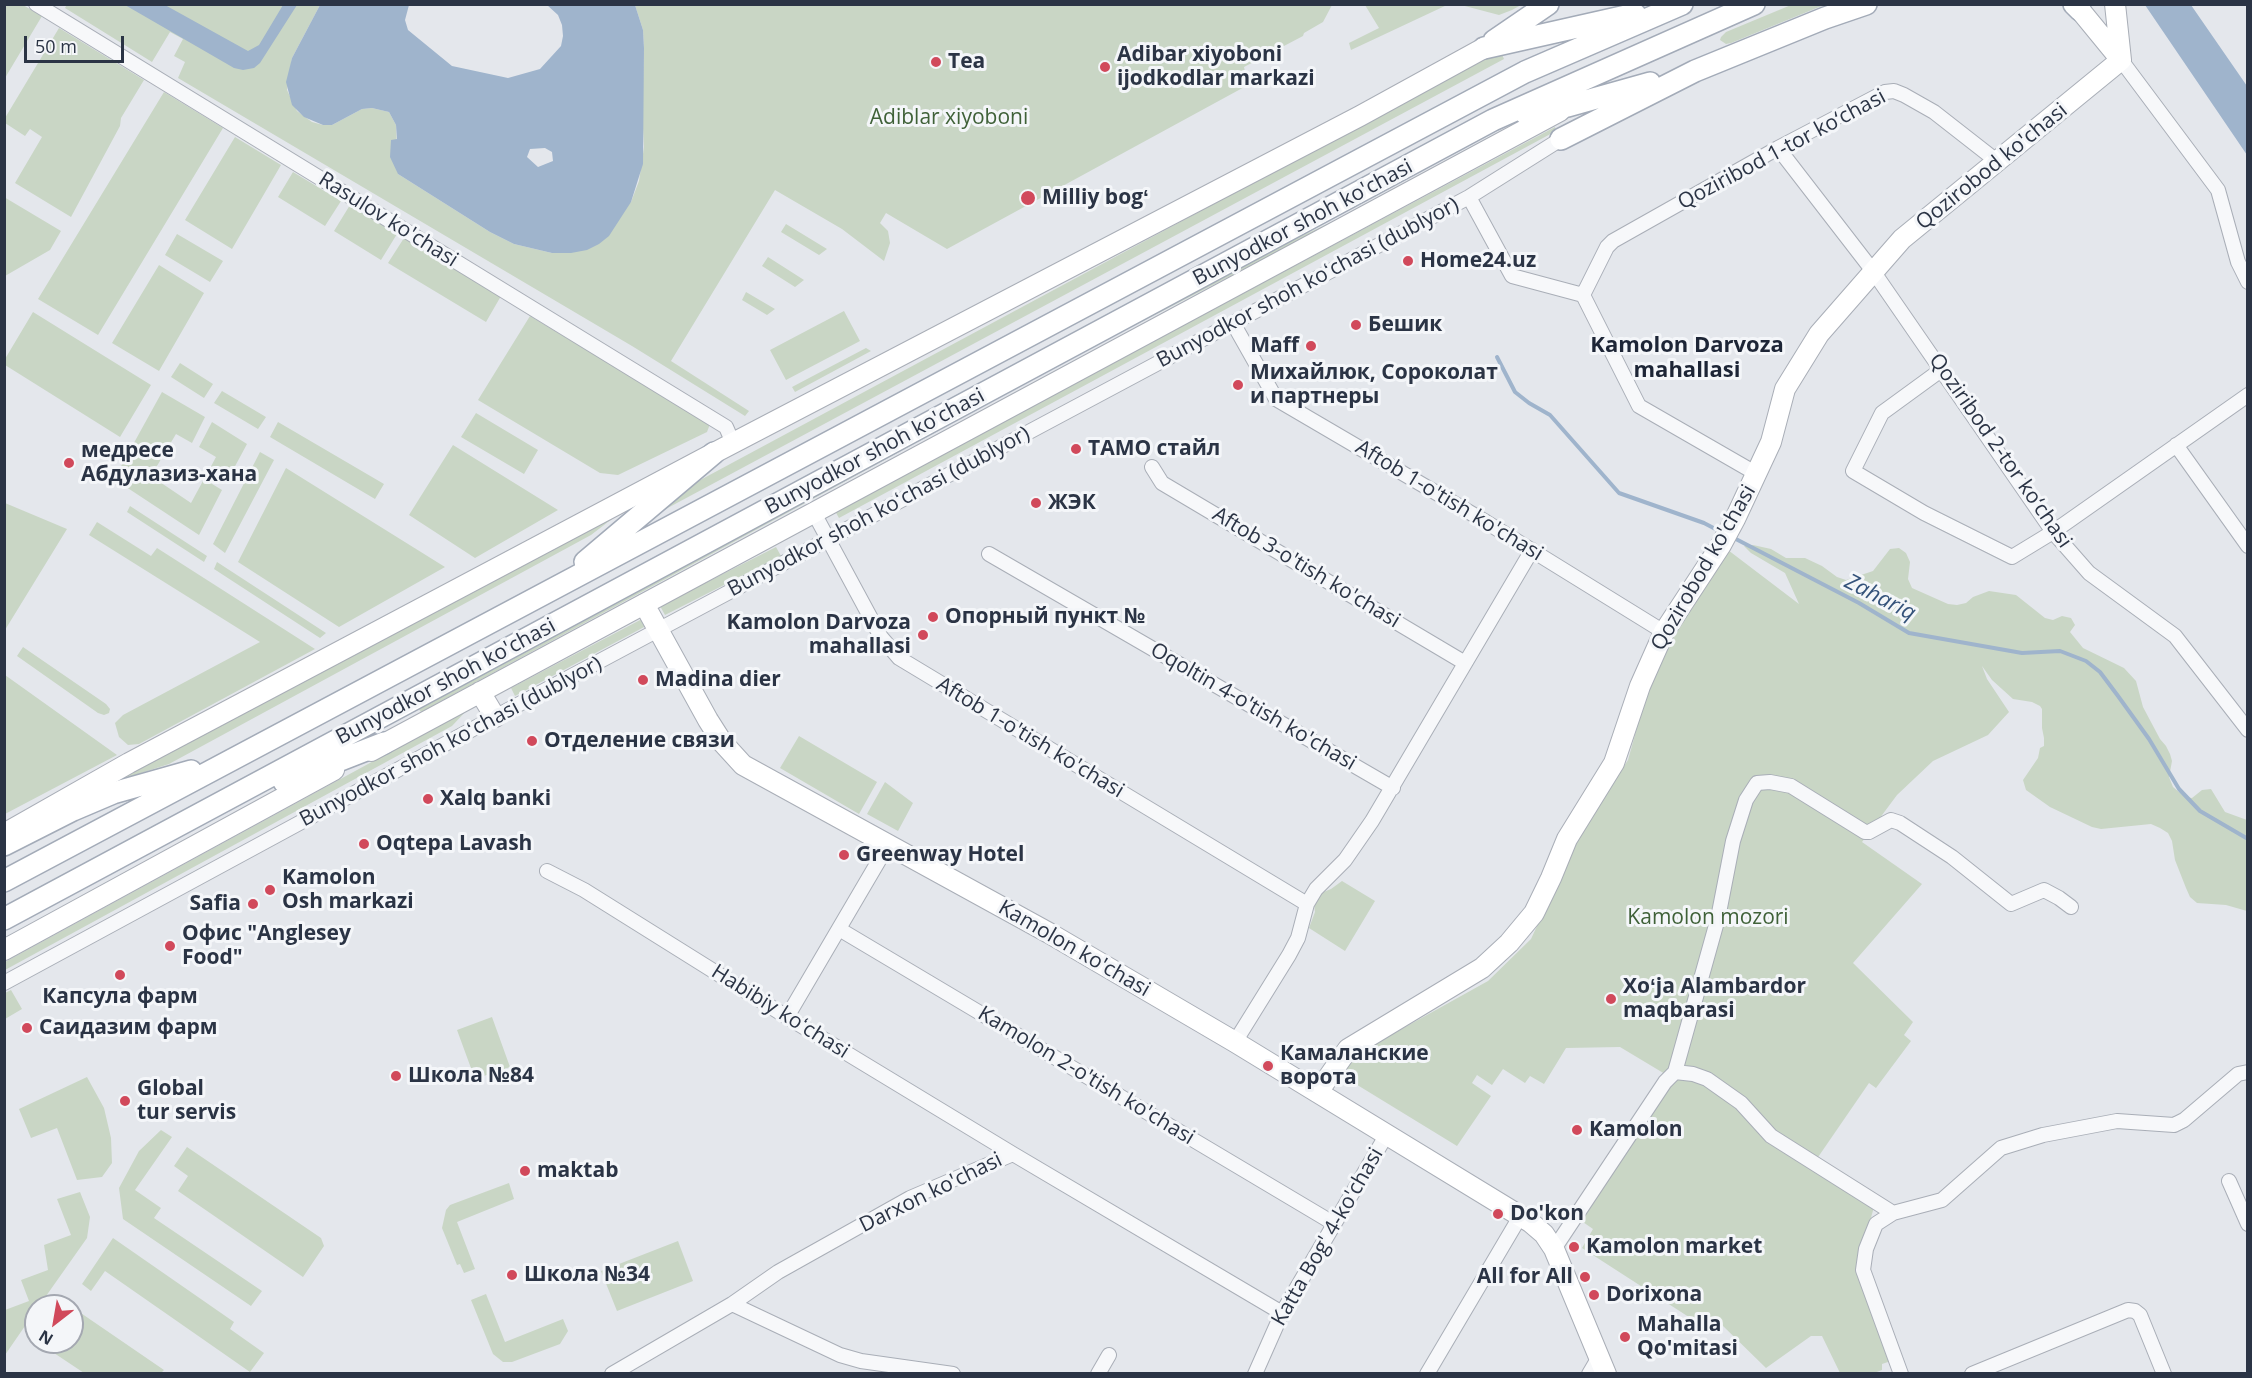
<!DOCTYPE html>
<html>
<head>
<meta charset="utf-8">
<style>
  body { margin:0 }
  #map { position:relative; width:2252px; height:1378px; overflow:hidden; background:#e4e7ec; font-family:"Open Sans",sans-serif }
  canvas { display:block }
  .frame { position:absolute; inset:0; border:6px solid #2b3445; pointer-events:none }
  .north { position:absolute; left:24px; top:1294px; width:60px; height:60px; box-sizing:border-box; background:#f4f6f9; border:2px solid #a4a8b1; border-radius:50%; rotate:211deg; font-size:16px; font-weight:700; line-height:24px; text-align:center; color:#2b3445 }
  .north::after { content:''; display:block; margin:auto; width:21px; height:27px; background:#d1495b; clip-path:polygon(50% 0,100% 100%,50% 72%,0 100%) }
  .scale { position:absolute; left:24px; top:36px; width:100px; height:27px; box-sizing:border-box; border:3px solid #2b3445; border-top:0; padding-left:8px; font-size:18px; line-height:21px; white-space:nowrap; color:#2b3445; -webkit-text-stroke:4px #f4f6f9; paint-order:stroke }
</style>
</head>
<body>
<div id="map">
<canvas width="2252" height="1378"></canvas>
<div class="frame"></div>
<div class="north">N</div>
<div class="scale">50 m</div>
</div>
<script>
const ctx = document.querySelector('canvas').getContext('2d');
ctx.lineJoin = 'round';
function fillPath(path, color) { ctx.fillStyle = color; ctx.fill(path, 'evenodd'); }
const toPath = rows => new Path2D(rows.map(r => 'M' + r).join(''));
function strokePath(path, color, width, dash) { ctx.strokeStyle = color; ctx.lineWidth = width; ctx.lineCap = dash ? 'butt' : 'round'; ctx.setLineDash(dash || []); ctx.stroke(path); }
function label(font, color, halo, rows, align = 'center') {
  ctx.font = font + ' "Open Sans",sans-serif'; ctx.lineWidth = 6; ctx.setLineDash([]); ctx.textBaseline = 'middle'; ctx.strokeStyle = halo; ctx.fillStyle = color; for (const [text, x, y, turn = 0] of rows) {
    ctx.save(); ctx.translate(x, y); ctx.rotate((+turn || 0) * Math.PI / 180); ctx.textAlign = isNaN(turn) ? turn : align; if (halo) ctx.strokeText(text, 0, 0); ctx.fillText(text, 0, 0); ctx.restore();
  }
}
fillPath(toPath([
  [5,4,23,5,42,16,5,78],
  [67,4,320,5,292,58,287,90,297,111,312,122,323,125,332,125,362,109,372,108,389,112,396,125,398,174,490,232,514,244,552,253,631,202,639,181,644,147,642,110,644,48,643,30,635,5,1332,5,1323,22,1304,33,1303,36,1244,67,1248,85,947,249,886,213,880,223,888,231,890,243,884,261,842,229,775,190,671,361,749,411,745,416,632,346,178,78,185,62,174,56,183,39,170,32,152,62,65,8],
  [1365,5,1447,5,1351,50,1349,43,1379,28],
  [1461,5,1521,5,1512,10,1499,15],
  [1791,5,1824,5,1731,43,1726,44,1720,40,1721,37,1726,32],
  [59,28,144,80,121,118,120,126,71,217,15,183,42,137,30,129,25,136,5,123,5,118],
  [1500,50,1504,59,649,518,678,492],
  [164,92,223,128,98,335,38,299],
  [1555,127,1556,131,839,518,835,511],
  [235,137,281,165,232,249,185,220],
  [293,172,341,201,325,226,278,197],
  [4,197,61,231,50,250,5,276],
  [350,205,397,234,381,260,334,231],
  [1368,205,1083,352,421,712,417,707,1188,289],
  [786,224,827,249,819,255,781,232],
  [177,234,223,261,210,282,165,255],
  [404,238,501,296,486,322,388,263],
  [768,257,804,280,795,287,762,266],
  [159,265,204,293,159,371,112,343],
  [746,292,775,309,767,315,742,300],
  [844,311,860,341,786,380,770,350],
  [33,312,151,385,120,437,5,365,5,359],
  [530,316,710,424,707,432,618,475,600,473,478,400],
  [866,348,871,351,795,392,792,387],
  [180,363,213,384,204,398,171,377],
  [222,391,266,417,258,429,214,403],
  [162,392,205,417,192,443,176,434,151,476,191,503,204,479,222,490,199,535,114,479],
  [476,413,538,450,524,474,461,437],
  [212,422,247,444,226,483,208,472,216,457,199,447],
  [278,422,384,484,375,499,270,437],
  [453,445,558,510,475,558,409,515],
  [260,452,274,460,225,553,213,544],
  [286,468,445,567,339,627,238,562],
  [638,499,591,535,169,764,113,782],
  [5,503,67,529,5,630],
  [130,506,207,556,204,562,127,512],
  [97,522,151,556,157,548,315,649,139,744,128,745,119,737,115,723,123,715,260,642,89,535],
  [1753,545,1771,549,1786,558,1805,558,1822,566,1837,577,1846,580,1873,571,1890,549,1899,548,1906,553,1910,562,1908,579,1912,588,1948,604,1957,605,1966,603,1973,597,1989,591,2016,595,2045,618,2053,620,2062,616,2071,618,2075,625,2070,632,2083,648,2124,668,2136,681,2143,707,2160,739,2166,746,2170,754,2172,761,2169,777,2173,787,2185,797,2192,798,2202,790,2211,789,2225,812,2247,820,2247,911,2226,905,2197,903,2190,897,2186,888,2175,860,2172,841,2168,833,2160,828,2151,824,2101,829,2092,827,2050,807,2026,790,2023,780,2038,758,2040,748,2044,746,2044,738,2042,728,2042,709,2040,706,2032,702,2013,699,1992,680,1982,666,1987,679,2009,712,1988,735,1933,761,1897,795,1862,842,1922,884,1853,963,1913,1022,1904,1035,1911,1041,1876,1088,1869,1083,1814,1163,1874,1207,1856,1270,1879,1335,1897,1359,1882,1364,1882,1370,1874,1373,1840,1373,1822,1336,1811,1336,1766,1368,1722,1325,1709,1326,1695,1321,1582,1248,1593,1229,1580,1220,1670,1077,1620,1047,1566,1048,1544,1084,1530,1076,1525,1083,1503,1069,1492,1085,1477,1075,1472,1083,1491,1096,1457,1146,1341,1075,1355,1055,1488,981,1531,939,1582,829,1628,760,1638,724,1643,688,1675,624,1728,550,1799,604,1785,573,1751,553,1744,546],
  [776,547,781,556,665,615,660,606],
  [217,562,326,633,320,638,214,569],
  [642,619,646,626,515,696,511,688],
  [23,647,106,704,110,709,109,713,104,715,98,713,17,656],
  [5,675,117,755,5,814],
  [467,710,452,726,5,970,5,962],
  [799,736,877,782,859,814,780,768],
  [885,782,913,803,898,831,867,814],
  [1342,881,1375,901,1345,951,1309,928,1315,912,1314,904,1321,893,1331,889],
  [11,990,22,1009,5,1019,5,993],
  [492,1017,510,1067,475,1079,457,1030],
  [87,1077,104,1108,111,1138,112,1163,102,1177,77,1180,57,1128,31,1138,19,1109],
  [161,1130,172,1137,135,1190,161,1208,154,1218,262,1291,251,1306,123,1219,119,1188,139,1151],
  [187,1147,321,1238,324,1246,303,1277,178,1191,188,1176,174,1166],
  [509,1183,514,1199,457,1222,475,1269,464,1273,460,1264,457,1265,442,1228,446,1210,450,1205],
  [80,1192,90,1217,87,1238,39,1306,36,1306,36,1310,5,1355,5,1310,29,1301,21,1280,48,1270,44,1245,71,1235,57,1199],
  [113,1238,234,1322,230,1329,264,1353,250,1372,105,1271,91,1291,82,1284],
  [678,1241,693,1281,617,1311,601,1271],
  [486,1294,505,1342,563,1319,568,1331,560,1344,512,1362,503,1362,493,1354,471,1300],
  [72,1307,164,1370,161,1373,84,1373,42,1345,44,1342,72,1342]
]), '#c9d6c5');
fillPath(toPath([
  [125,5,165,5,248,51,259,45,283,5,297,5,260,63,254,68,243,70,234,68],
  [320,5,409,5,405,20,408,30,452,66,508,78,540,69,561,46,563,36,562,25,558,15,547,5,635,5,643,30,644,48,643,164,631,202,609,236,599,244,587,250,571,253,552,253,514,244,490,232,398,174,390,157,391,140,397,139,396,125,389,112,372,108,362,109,332,125,323,125,304,117,292,105,286,82,292,58],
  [545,148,552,152,553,161,538,167,527,157,530,149],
  [2145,5,2191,5,2247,86,2247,155]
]), '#9fb4cc');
strokePath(toPath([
  [1497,357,1515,392,1529,403,1550,415,1619,493,1704,523,1723,533],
  [1732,537,1859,603,1909,633,2022,653,2060,651,2086,661,2100,672,2118,696,2149,739,2179,789,2200,811,2248,839]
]), '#9fb4cc', 4);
const street = toPath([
  [36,4,726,427,733,443],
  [2121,60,2218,190,2238,262,2248,282],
  [1778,148,1873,271,2053,532,2089,573,2175,636,2248,730],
  [1469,197,1512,276,1583,295,1639,406,1757,474],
  [1583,295,1607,247,1613,241,1778,148,1885,92,1894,91,1904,95,1934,112,1998,162],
  [1233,323,1276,399,1486,522,1664,632],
  [1941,370,1882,413,1853,471,1924,513,2012,557,2053,532,2248,395],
  [2176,445,2248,546],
  [1152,467,1162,483,1465,663],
  [814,513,881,637,899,658,1307,904],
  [989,554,1393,788],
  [547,871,584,890,787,1017,1013,1154,1282,1313],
  [839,929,1333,1223],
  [4,983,495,717,1469,197,1561,139],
  [787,1017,888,845],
  [1235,1042,1289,955,1298,938,1307,904,1316,889,1345,860,1372,821,1532,550],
  [1675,1072,1718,918,1733,841,1746,800,1757,783,1770,782,1791,786,1865,832,1869,832,1891,820,1900,823,1952,857,2011,904,2044,890,2059,898,2071,907],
  [2229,1181,2248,1224],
  [1893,1213,1876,1224,1866,1249,1863,1270,1901,1374],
  [1554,1249,1665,1082,1675,1072,1693,1074,1707,1079,1741,1103,1771,1136,1893,1213,1942,1200,2001,1148,2043,1135,2117,1121,2174,1125,2184,1120,2238,1074,2248,1072],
  [732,1304,840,1355,861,1361,953,1374],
  [612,1374,732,1304,778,1272,910,1198,1013,1154],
  [1098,1374,1109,1355],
  [1255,1374,1282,1313,1387,1134],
  [1427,1374,1521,1215],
  [1589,1374,1599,1357],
  [1972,1374,2128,1310,2135,1311,2140,1315,2164,1374]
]);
const secondary = toPath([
  [2078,4,2080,10,2121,60],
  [2115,4,2121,60],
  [644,604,708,720,722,742,743,765,1049,933,1235,1042,1530,1222,1544,1234,1554,1249,1606,1374],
  [480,692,495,717],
  [371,751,1560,111],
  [4,834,129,763,714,453,1360,116,1484,48],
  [4,950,334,770],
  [1318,1092,1348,1049,1482,968,1509,943,1534,913,1551,878,1567,839,1614,763,1640,686,1664,632,1721,545,1735,519,1771,442,1785,389,1819,334,1902,239,2121,60]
]);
const primary = toPath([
  [2074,4,2080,10],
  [1494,41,1548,4],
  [1484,48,1635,14],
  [1526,114,1568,106,1650,83],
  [1561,139,1695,71,1825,18,1866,4],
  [585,562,714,453],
  [284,782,384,743],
  [4,845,73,810,113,793,191,771],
  [4,881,1525,72,1682,4],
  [4,919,1493,120,1754,4]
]);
strokePath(street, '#a9aeb7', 16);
strokePath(secondary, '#a9aeb7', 22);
strokePath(primary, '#a3abb8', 24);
strokePath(street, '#f7f8fa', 14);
strokePath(secondary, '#fff', 20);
strokePath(primary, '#fff', 21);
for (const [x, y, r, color] of [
  [936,62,6,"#d1495b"],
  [1105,67,6,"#d1495b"],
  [1028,198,8,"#d1495b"],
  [1408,261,6,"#d1495b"],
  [1356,325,6,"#d1495b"],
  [1311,346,6,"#d1495b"],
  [1238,385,6,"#d1495b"],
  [1076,449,6,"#d1495b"],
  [69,463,6,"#d1495b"],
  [1036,503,6,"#d1495b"],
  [933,617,6,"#d1495b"],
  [923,635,6,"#d1495b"],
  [643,680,6,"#d1495b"],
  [532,741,6,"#d1495b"],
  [428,799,6,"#d1495b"],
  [364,844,6,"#d1495b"],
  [844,855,6,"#d1495b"],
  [270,890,6,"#d1495b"],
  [253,904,6,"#d1495b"],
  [170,946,6,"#d1495b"],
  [120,975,6,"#d1495b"],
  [1611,999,6,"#d1495b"],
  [27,1028,6,"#d1495b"],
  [1268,1066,6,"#d1495b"],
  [396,1076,6,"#d1495b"],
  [125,1101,6,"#d1495b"],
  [1577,1130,6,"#d1495b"],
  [525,1171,6,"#d1495b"],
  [1498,1214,6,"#d1495b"],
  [1574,1247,6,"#d1495b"],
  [512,1275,6,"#d1495b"],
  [1585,1277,6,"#d1495b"],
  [1594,1295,6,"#d1495b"],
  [1625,1337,6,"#d1495b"]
]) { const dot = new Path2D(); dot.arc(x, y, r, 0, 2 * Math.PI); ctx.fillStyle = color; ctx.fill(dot); strokePath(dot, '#f4f6f9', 2); }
label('bold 21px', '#2b3445', '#f4f6f9', [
  ["Adibar xiyoboni",1117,55],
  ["ijodkodlar markazi",1117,79],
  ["Tea",948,62],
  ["Milliy bogʻ",1042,198],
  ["Home24.uz",1420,261],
  ["Бешик",1368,325],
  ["Maff",1299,346,"right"],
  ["Михайлюк, Сороколат",1250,373],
  ["и партнеры",1250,397],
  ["ТАМО стайл",1088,449],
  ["медресе",81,451],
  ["Абдулазиз-хана",81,475],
  ["ЖЭК",1048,503],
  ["Опорный пункт №",945,617],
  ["Kamolon Darvoza",911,623,"right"],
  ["mahallasi",911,647,"right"],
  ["Madina dier",655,680],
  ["Отделение связи",544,741],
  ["Xalq banki",440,799],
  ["Oqtepa Lavash",376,844],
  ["Greenway Hotel",856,855],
  ["Kamolon",282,878],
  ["Osh markazi",282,902],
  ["Safia",241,904,"right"],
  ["Офис \"Anglesey",182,934],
  ["Food\"",182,958],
  ["Xoʻja Alambardor",1623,987],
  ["maqbarasi",1623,1011],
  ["Капсула фарм",120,997,"center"],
  ["Саидазим фарм",39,1028],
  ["Камаланские",1280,1054],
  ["ворота",1280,1078],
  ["Школа №84",408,1076],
  ["Global",137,1089],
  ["tur servis",137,1113],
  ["Kamolon",1589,1130],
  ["maktab",537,1171],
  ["Do'kon",1510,1214],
  ["Kamolon market",1586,1247],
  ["Школа №34",524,1275],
  ["All for All",1573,1277,"right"],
  ["Dorixona",1606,1295],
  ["Mahalla",1637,1325],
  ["Qo'mitasi",1637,1349]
], 'left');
label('21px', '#3f6138', '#f4f6f9', [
  ["Adiblar xiyoboni",949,118],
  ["Kamolon mozori",1708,918]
]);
label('21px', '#2b3445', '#f4f6f9', [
  ["Qoziribod 1-tor ko‘chasi",1782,150,-28],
  ["Qozirobod ko'chasi",1992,167,-39],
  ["Rasulov ko'chasi",388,220,32],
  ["Bunyodkor shoh ko'chasi",1303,223,-28],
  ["Bunyodkor shoh koʻchasi (dublyor)",1308,283,-28],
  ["Qoziribod 2-tor ko‘chasi",2000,451,55],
  ["Bunyodkor shoh ko'chasi",875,452,-28],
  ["Aftob 1-o'tish ko'chasi",1449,501,31],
  ["Bunyodkor shoh koʻchasi (dublyor)",879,512,-28],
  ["Aftob 3-o'tish ko'chasi",1306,568,31],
  ["Qozirobod ko'chasi",1704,568,-60],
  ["Bunyodkor shoh ko'chasi",446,682,-28],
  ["Oqoltin 4-o'tish ko'chasi",1253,707,30],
  ["Aftob 1-o'tish ko'chasi",1030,738,31],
  ["Bunyodkor shoh koʻchasi (dublyor)",451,742,-28],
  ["Kamolon ko'chasi",1074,949,30],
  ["Habibiy koʻchasi",780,1012,32],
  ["Kamolon 2-o'tish ko'chasi",1086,1076,31],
  ["Darxon ko'chasi",931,1193,-26],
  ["Katta Bog' 4-ko'chasi",1328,1237,-60]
]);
label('bold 22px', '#1d2536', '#f4f6f9', [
  ["Kamolon Darvoza",1687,346],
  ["mahallasi",1687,371]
]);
label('italic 22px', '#34527a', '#f4f6f9', [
  ["Zahariq",1880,598,27]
]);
</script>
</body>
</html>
